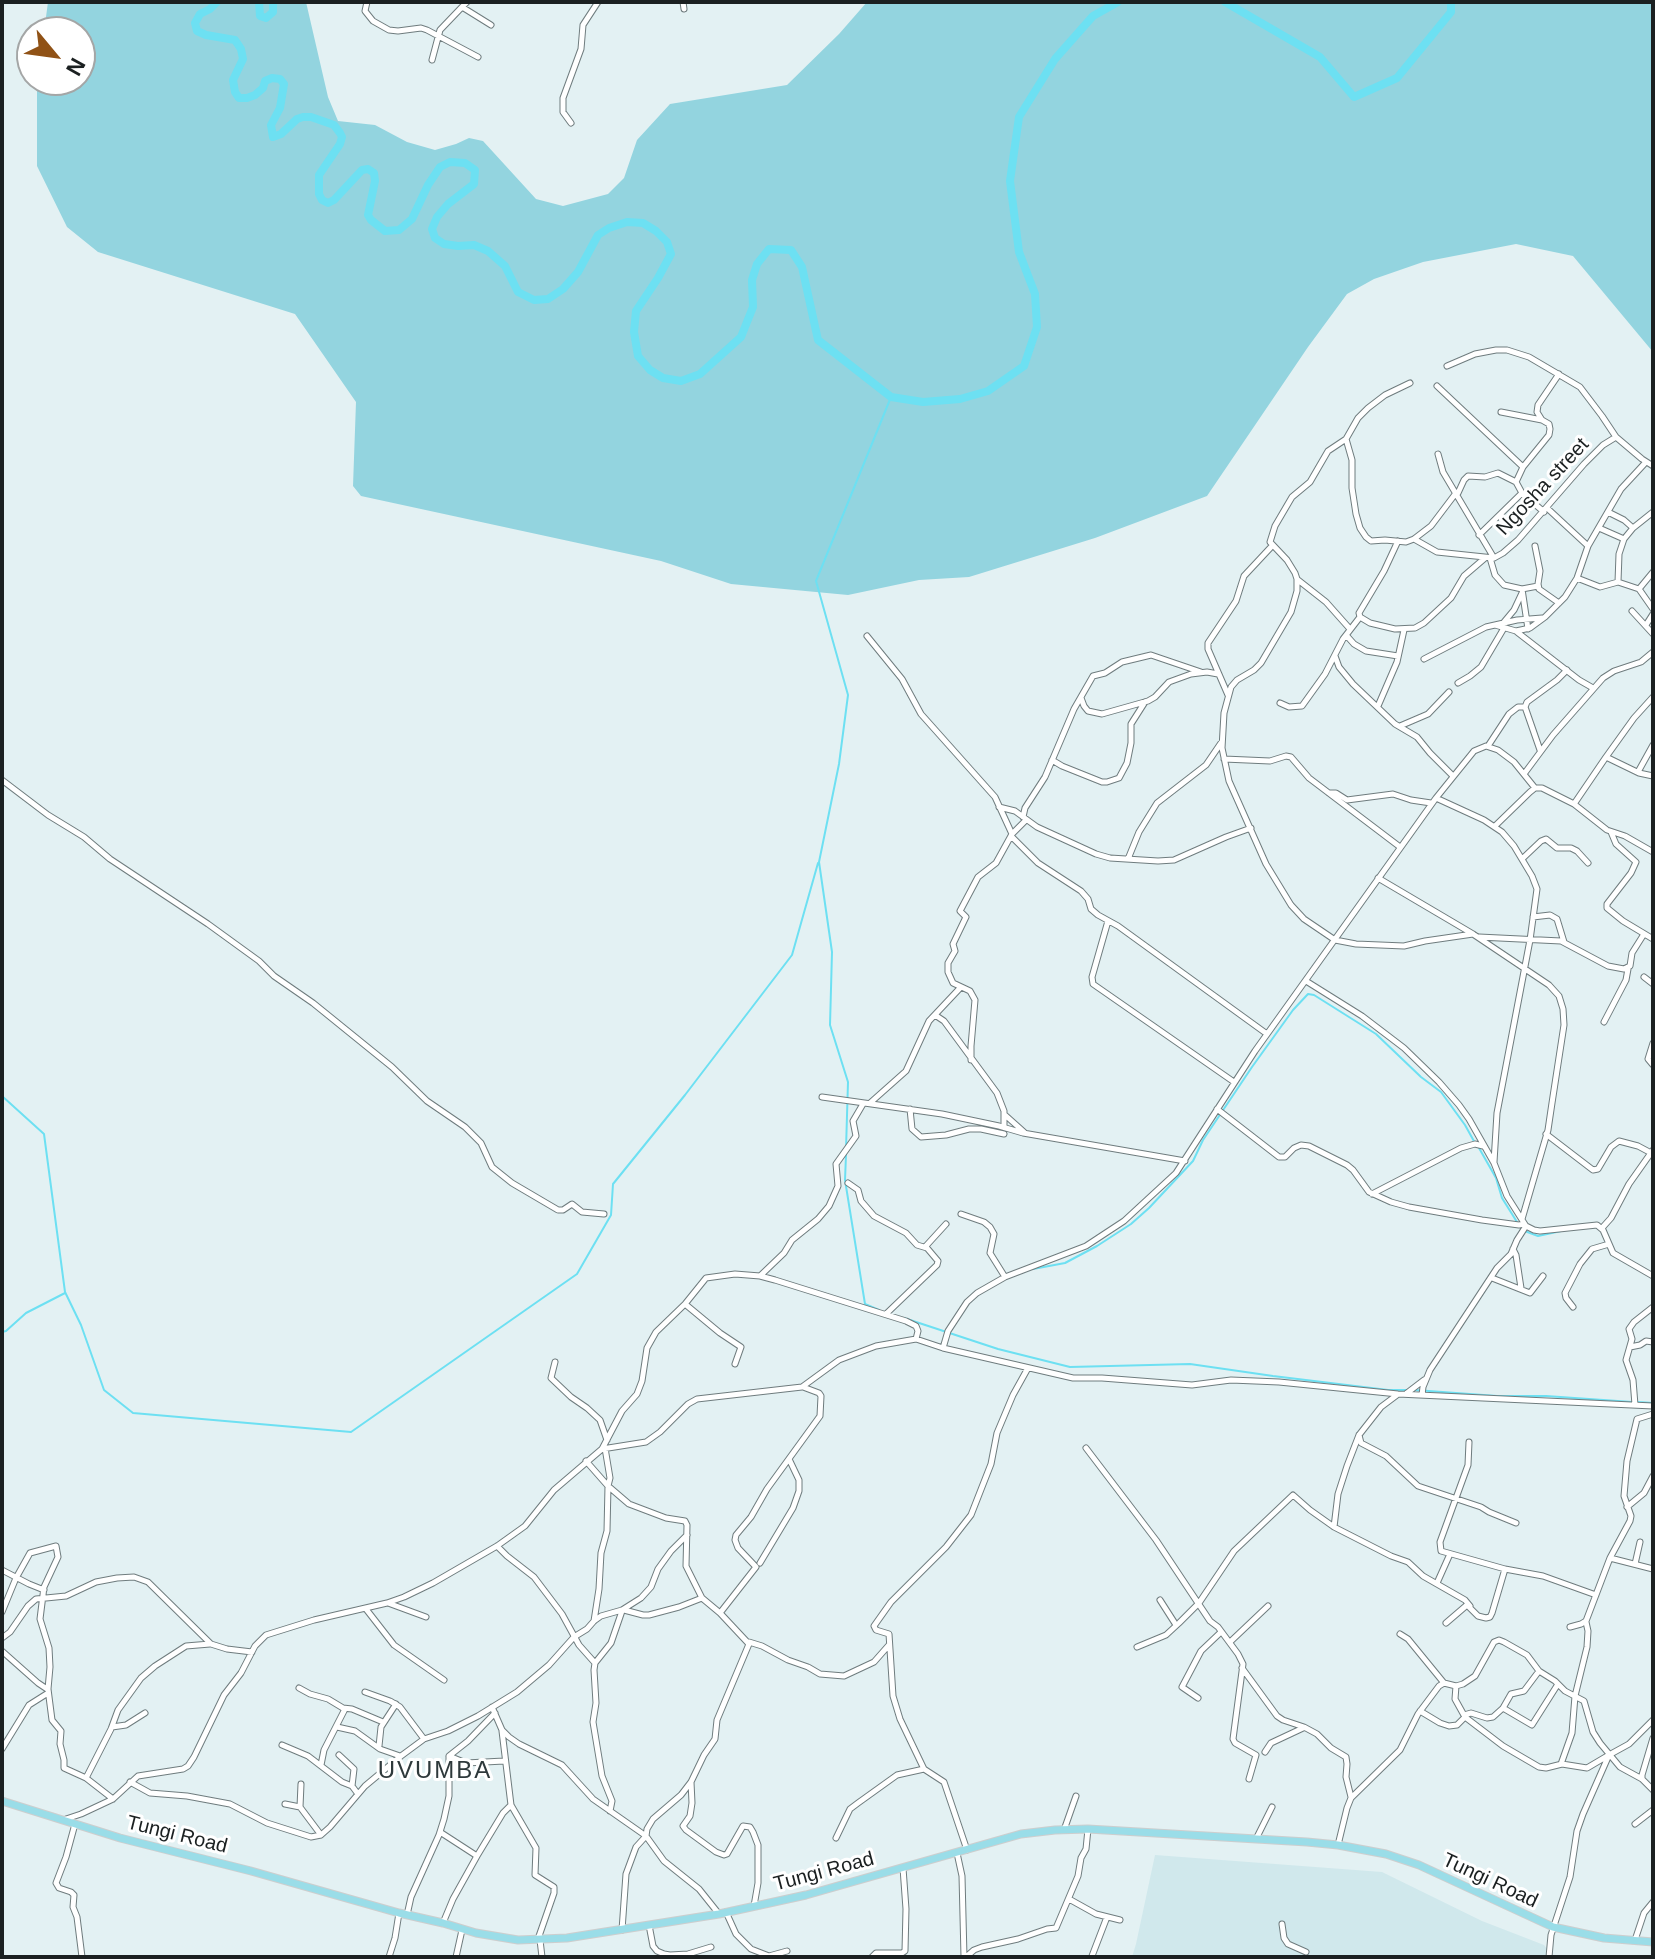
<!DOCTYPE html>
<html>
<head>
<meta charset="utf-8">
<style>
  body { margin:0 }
  #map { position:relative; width:1655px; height:1959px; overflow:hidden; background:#e3f1f3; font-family:Arial,sans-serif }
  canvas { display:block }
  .frame { position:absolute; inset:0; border:4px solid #1b2021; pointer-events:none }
  .north { position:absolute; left:16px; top:16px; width:80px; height:80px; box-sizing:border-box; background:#fff; border:2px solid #a4a6a6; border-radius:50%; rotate:119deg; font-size:22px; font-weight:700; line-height:32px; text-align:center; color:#1b2021 }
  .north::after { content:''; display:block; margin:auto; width:28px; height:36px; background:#905216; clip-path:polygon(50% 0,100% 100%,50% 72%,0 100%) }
</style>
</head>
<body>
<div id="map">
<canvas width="1655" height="1959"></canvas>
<div class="frame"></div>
<div class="north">N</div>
</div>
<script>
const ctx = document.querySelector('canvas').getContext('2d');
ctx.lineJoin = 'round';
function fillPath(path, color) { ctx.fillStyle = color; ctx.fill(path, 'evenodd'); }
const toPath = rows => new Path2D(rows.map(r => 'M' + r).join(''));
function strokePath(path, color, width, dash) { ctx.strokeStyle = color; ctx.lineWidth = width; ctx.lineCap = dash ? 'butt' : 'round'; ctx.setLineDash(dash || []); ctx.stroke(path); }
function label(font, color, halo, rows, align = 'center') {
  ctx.font = font + ' Arial,sans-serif'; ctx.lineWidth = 6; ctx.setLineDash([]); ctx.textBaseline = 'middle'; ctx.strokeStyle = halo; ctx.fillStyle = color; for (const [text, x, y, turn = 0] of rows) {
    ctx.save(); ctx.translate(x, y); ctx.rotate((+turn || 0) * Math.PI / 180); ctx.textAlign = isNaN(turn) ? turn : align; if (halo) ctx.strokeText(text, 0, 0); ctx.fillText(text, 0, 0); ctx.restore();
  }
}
fillPath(toPath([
  [1155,1855,1382,1872,1482,1921,1544,1945,1547,1949,1545,1957,1132,1957,1136,1944]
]), '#d0e8ec');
fillPath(toPath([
  [48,2,306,2,328,97,338,121,375,125,407,142,435,150,456,144,469,138,483,141,536,199,563,206,608,194,624,178,637,140,670,104,787,85,839,34,867,2,1653,2,1653,352,1573,256,1516,244,1423,262,1374,279,1347,294,1308,347,1207,496,1095,538,969,577,919,580,848,595,731,584,661,561,361,496,353,486,356,402,295,314,98,252,67,227,37,166,37,80,80,80,80,32,44,32]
]), '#93d4df');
strokePath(toPath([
  [2,1096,44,1134,65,1292,81,1325,104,1390,133,1413,351,1432,577,1274,611,1215,613,1184,685,1095,792,955,818,863],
  [1479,1148,1496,1178,1502,1198,1522,1230,1538,1236,1561,1231],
  [846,1149,848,1082,830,1025,832,952,819,862,839,764,848,695,816,581,891,397],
  [846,1155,845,1180,865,1304,879,1310],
  [1033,1269,1065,1263,1097,1246,1131,1224,1149,1208,1193,1161,1203,1140,1252,1067,1293,1010,1308,994,1314,995,1376,1034,1421,1077,1441,1092,1465,1125,1475,1143],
  [904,1318,998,1349,1070,1367,1190,1364,1273,1376,1388,1390,1408,1390],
  [2,1332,6,1331,26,1313,65,1293],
  [1415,1390,1497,1396,1546,1396,1632,1402],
  [1638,1402,1653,1403]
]), '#6de0f2', 2);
strokePath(toPath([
  [217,2,210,9,200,14,195,23,197,31,206,35,235,40,241,49,243,59,233,80,235,92,239,98,247,98,255,95,263,88,265,81,272,78,280,79,284,84,280,108,271,125,273,137,281,134,297,119,303,117,311,117,334,125,340,133,342,137,340,144,319,175,319,194,322,200,328,203,334,200,362,170,368,169,374,173,375,181,368,215,371,220,385,231,399,230,412,219,428,185,440,167,450,162,465,163,475,170,474,184,448,204,437,217,432,229,435,238,444,244,458,246,474,245,488,251,505,266,518,292,534,300,548,299,563,289,578,272,598,235,609,228,627,222,643,223,656,231,667,242,671,254,658,278,636,311,634,332,638,356,650,370,663,378,681,381,700,374,741,337,753,307,752,280,757,264,769,249,791,250,802,267,818,340,891,397,923,402,960,399,988,391,1024,366,1037,327,1035,294,1019,252,1010,181,1019,117,1055,59,1093,16,1118,2],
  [259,2,260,16,266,18,273,12,273,2],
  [1225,2,1320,57,1354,97,1397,78,1451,12,1451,2]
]), '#6de0f2', 8);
const minor = toPath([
  [367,2,365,11,373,21,389,30,398,31,421,28,427,30,478,57],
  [467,2,462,7,491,25],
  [683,2,684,9],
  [432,60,440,30,462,7],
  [571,123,563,112,563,98,581,49,583,25,598,2],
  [1447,366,1475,354,1496,350,1507,350,1529,357,1580,387,1602,416,1616,437,1642,459,1653,466],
  [1410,383,1385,395,1368,408,1358,418,1346,439,1328,451,1310,482,1292,497,1275,526,1270,542,1287,560,1295,573,1297,579,1297,591,1291,612,1261,663,1254,670,1237,680,1231,687,1224,713,1222,748,1229,781,1266,864,1291,905,1304,919,1335,940,1356,944,1404,946,1425,941,1473,934],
  [1437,386,1523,467],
  [1501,412,1542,420,1549,424,1550,429,1549,435,1523,467,1516,482],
  [1542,420,1537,412,1538,405,1559,374],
  [1346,439,1352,460,1352,488,1356,514,1360,528,1366,537,1371,541,1385,540,1406,542,1414,539,1431,526,1456,493],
  [1438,454,1443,472,1494,558],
  [1458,493,1464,480,1468,476,1485,477,1498,473,1516,482,1522,493,1544,512],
  [1547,508,1588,546],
  [1608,512,1624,520,1633,528,1653,512],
  [1599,528,1624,539],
  [1479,535,1522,493],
  [1414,539,1437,552,1494,558],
  [1398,541,1384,571,1359,613,1360,617,1370,623,1395,629,1415,628,1424,623,1451,598,1464,576,1485,558],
  [1535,546,1540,571,1538,584,1539,589,1559,603],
  [1490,558,1495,575,1504,585,1522,589,1538,586],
  [1494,558,1503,553,1518,540,1584,464,1603,445,1616,437],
  [1577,578,1600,587,1618,582,1639,589,1653,609],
  [1298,580,1326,602,1350,629],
  [1618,582,1619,554,1624,539,1633,528],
  [1522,589,1528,629],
  [1639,589,1653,572],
  [1632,611,1653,634],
  [1504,622,1514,610,1522,593],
  [1495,625,1516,631,1530,628,1545,617,1565,597,1577,578,1588,546,1621,489,1646,462],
  [1646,625,1653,614],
  [1517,632,1579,680,1593,688],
  [1346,635,1354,644,1366,651,1398,656],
  [867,636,902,679,921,714,995,797,1012,834],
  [1335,656,1339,667,1353,684,1395,724,1417,737,1430,753,1453,776],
  [1424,659,1486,627,1517,620,1542,618],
  [1458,683,1470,676,1481,667,1504,628],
  [1228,695,1208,649,1208,643,1236,601,1244,576,1272,546],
  [1081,698,1084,706,1088,711,1102,714,1148,701,1155,697,1169,682,1191,674,1207,672,1218,674],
  [1280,703,1289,707,1302,706,1325,674,1343,639,1360,617],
  [1378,706,1397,662,1404,630],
  [1400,726,1428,714,1449,692],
  [1488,746,1509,714,1518,707,1525,707],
  [1540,750,1525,707,1527,702,1557,680,1567,670],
  [1606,757,1634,718,1653,697],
  [1224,759,1270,761,1286,756,1291,757,1309,778,1400,847],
  [1052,760,1062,766,1102,782,1107,782,1119,778,1127,763,1131,743,1131,724,1145,702],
  [1638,772,1653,745],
  [1524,774,1553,735,1603,678,1614,671,1641,662,1653,652],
  [2,780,48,815,84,837,110,859,208,924,259,961,274,976,313,1003,392,1067,427,1101,465,1127,481,1143,492,1167,512,1183,558,1210,563,1210,572,1204,582,1212,604,1214],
  [1329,793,1336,793,1347,800,1393,794,1411,800,1431,803],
  [1436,798,1484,820,1502,832,1514,846,1532,876,1537,889,1530,940,1497,1113,1494,1162],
  [1574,804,1606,757,1639,773,1653,776],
  [999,807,1015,811,1037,827,1096,854,1110,858,1158,861,1174,860,1226,837,1251,828],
  [1023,817,1025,808,1045,777,1074,709,1093,676,1105,673,1122,662,1151,655,1201,672],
  [1495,826,1530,792,1535,788,1542,788,1574,804,1607,830,1625,836,1653,852],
  [1611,832,1616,844,1636,862,1631,873,1607,904,1607,908,1623,921,1653,939],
  [1011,836,1038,863,1081,891,1088,899,1091,909,1098,915,1118,926,1267,1034],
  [1128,859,1139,832,1157,803,1206,765,1221,743],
  [1522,859,1541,841,1546,839,1557,848,1571,848,1577,851,1588,863],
  [1378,878,1473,934,1549,985,1559,996,1563,1009,1564,1025,1552,1103,1548,1130,1522,1219],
  [1533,917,1550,915,1557,919,1564,942],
  [1108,921,1092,977,1093,984,1234,1082],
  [1479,937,1561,941,1608,966,1624,969,1630,966,1632,953,1644,934],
  [1644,977,1653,984],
  [1306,981,1362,1016,1404,1048,1439,1082,1459,1105,1469,1119,1494,1163,1507,1196,1526,1226,1534,1230,1540,1231,1597,1225,1603,1230,1613,1253,1653,1276],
  [935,1015,944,1021,997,1093,1004,1111,1004,1127],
  [1604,1022,1626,980,1628,969],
  [1653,1043,1648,1059,1653,1065],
  [971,1060,971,1046,975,1000,970,991,953,983,948,972,948,963,955,951,953,944,966,917,960,911,978,877,996,863,1012,834,1026,820],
  [822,1097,942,1114,999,1126,1023,1133,1185,1161],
  [870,1103,906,1071,929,1021,961,987],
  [910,1109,912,1129,921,1137,946,1135,969,1129,981,1129,1004,1134],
  [1217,1109,1279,1157,1285,1157,1294,1148,1301,1145,1309,1146,1347,1165,1353,1170,1369,1192,1391,1202,1409,1207,1482,1220,1519,1225,1524,1224],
  [1005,1115,1024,1132],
  [1546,1134,1593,1170,1598,1169,1611,1147,1619,1141,1638,1146,1653,1154],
  [848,1183,858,1190,861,1201,874,1216,906,1233,917,1245,927,1248,938,1261,937,1265,886,1314],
  [1372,1194,1461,1148,1475,1144,1483,1146],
  [961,1214,984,1222,990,1227,994,1234,990,1253,1005,1277],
  [1602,1228,1611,1218,1629,1184,1653,1150],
  [925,1247,946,1224],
  [1513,1249,1516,1255,1521,1288],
  [761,1275,784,1253,792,1240,818,1219,829,1206,838,1186,836,1164,856,1136,853,1121,863,1104],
  [1492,1278,1530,1293,1543,1276],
  [685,1304,720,1333,741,1347,735,1364],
  [1573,1307,1566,1298,1565,1293,1580,1264,1592,1249,1609,1244],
  [1630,1347,1640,1345,1646,1341,1653,1342],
  [943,1348,948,1331,967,1302,977,1293,1005,1277,1086,1246,1124,1221,1176,1173,1255,1051,1436,798,1474,751,1486,746,1498,750,1514,762,1535,788],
  [555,1362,551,1378,571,1397,587,1408,600,1420,607,1440],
  [1407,1393,1424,1380],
  [1422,1395,1423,1387,1430,1370,1497,1268,1511,1254,1517,1240,1526,1226],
  [1635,1405,1633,1380,1626,1360,1632,1339,1629,1329,1634,1322,1653,1307],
  [1359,1435,1361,1443,1386,1456,1418,1486,1481,1507,1489,1512,1516,1523],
  [1469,1442,1468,1465,1440,1542,1441,1551,1505,1569,1543,1576,1596,1595],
  [1086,1448,1156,1540,1210,1621,1218,1627,1238,1654,1243,1664,1233,1739,1235,1743,1256,1755,1249,1779],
  [602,1449,622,1411,637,1394,642,1381,647,1348,656,1332,685,1304,706,1278,735,1274,760,1276,775,1280,906,1321,916,1326,918,1331,916,1339],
  [586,1461,608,1486,629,1504,666,1518,685,1521,687,1525,686,1566,702,1598],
  [1627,1507,1644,1493,1653,1476],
  [1334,1527,1338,1494,1347,1466,1359,1435,1381,1407,1397,1395],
  [497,1546,507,1556,534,1577,562,1614,579,1645,595,1663],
  [1610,1558,1653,1569],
  [760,1563,793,1508,799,1491,799,1480,789,1459],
  [1635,1564,1640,1542],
  [2,1570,29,1584,44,1590],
  [1437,1583,1450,1554],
  [1160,1600,1176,1625],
  [388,1603,426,1617],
  [366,1609,394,1645,444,1680],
  [2,1612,16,1578,30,1553,56,1546,58,1557,44,1587,40,1619,49,1648,50,1667,48,1689,52,1720,61,1731,60,1744,64,1760,64,1768,86,1778,113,1799],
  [720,1613,756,1567,738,1548,735,1540,736,1535,751,1517,767,1489,820,1416,821,1396,819,1393,803,1387],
  [594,1621,599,1589,601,1553,607,1531,608,1486,610,1478,605,1448],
  [1446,1623,1467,1605,1478,1616,1486,1618,1490,1617,1492,1613,1505,1569],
  [1570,1627,1581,1624,1586,1621,1610,1558,1630,1521,1631,1516,1624,1496,1627,1461,1637,1419,1653,1414],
  [1400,1634,1408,1639,1444,1683],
  [2,1638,10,1632,28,1606,36,1599,66,1596,96,1582,117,1578,134,1577,148,1582,211,1644,227,1649,252,1652],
  [749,1642,762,1646,788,1660,808,1667,820,1674,844,1676,874,1662,889,1645],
  [1230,1642,1268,1606],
  [1137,1647,1166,1635,1179,1623,1199,1603,1234,1551,1293,1495,1310,1510,1334,1527,1391,1556,1408,1562,1423,1576,1465,1600,1470,1606],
  [2,1651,38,1683,47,1689],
  [1242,1668,1277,1716,1283,1720,1304,1727,1317,1734,1331,1748,1346,1757,1347,1764,1346,1777,1351,1797],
  [1456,1686,1463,1684,1475,1676,1494,1642,1499,1640,1504,1642,1527,1655,1539,1671,1555,1681,1565,1691,1584,1701,1593,1732,1600,1743,1620,1767,1642,1779],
  [1456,1686,1455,1699,1465,1717,1503,1746,1539,1767,1546,1768,1562,1764,1587,1768,1609,1755],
  [299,1688,310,1694,328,1699,343,1708,352,1709,383,1722],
  [365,1692,390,1701,400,1707,424,1739],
  [1198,1698,1182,1687,1201,1651,1221,1632],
  [492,1707,502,1730,509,1737,519,1744,562,1765,593,1799,646,1836,664,1861,699,1889,719,1914],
  [1503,1708,1532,1725,1558,1684],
  [1420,1711,1440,1723,1449,1726,1457,1725,1465,1717],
  [1464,1715,1471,1713,1487,1718,1493,1717,1503,1708,1511,1694,1524,1691,1539,1671],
  [112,1727,126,1725,145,1713],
  [337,1727,355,1731,380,1749,400,1756],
  [502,1731,511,1805,536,1848,535,1875,554,1887,554,1893,538,1939],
  [1653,1738,1642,1775,1642,1779,1653,1790],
  [282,1745,308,1756,342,1782,352,1786,358,1794],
  [379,1746,381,1727,396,1704],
  [2,1749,29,1705,48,1693],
  [1265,1752,1271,1743,1303,1728],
  [339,1755,354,1769,352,1786],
  [449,1756,466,1763,504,1761],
  [1561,1764,1572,1733,1575,1696,1587,1647,1588,1631,1586,1622],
  [321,1765,324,1750,345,1709],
  [924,1769,900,1719,893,1696,889,1634,876,1630,874,1626,891,1602,946,1547,971,1515,991,1464,997,1433,1013,1395,1028,1368],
  [86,1778,111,1729,118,1710,141,1678,155,1666,186,1646,210,1644],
  [130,1782,150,1793,187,1796,230,1804,267,1823,311,1837,321,1835,330,1827,365,1786,401,1756,424,1739,448,1731,478,1716,517,1692,549,1665,574,1637,587,1629,594,1621,601,1616,622,1610,641,1598,651,1587,658,1569,671,1551,687,1535],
  [691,1782,692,1803,690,1816,683,1826,686,1830,716,1852,724,1855,727,1854,743,1826,750,1827,753,1832,758,1845,758,1883,754,1906],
  [301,1784,300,1807,321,1835],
  [285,1804,300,1807],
  [610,1811,612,1801,602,1776,593,1722,596,1703,594,1670,595,1663,611,1643,622,1611],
  [66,1819,81,1814,113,1799,138,1776,183,1769,188,1766,194,1757,224,1695,241,1673,255,1646,266,1635,314,1620,387,1603,404,1597,433,1583,497,1546,525,1526,554,1490,602,1449,646,1442,660,1432,688,1404,697,1399,802,1387,839,1360,876,1346,916,1339,943,1348,1073,1378,1102,1378,1192,1385,1231,1380,1279,1382,1398,1394,1653,1406],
  [75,1824,66,1857,56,1883,59,1888,71,1892,74,1895,73,1907,77,1917,82,1957],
  [1635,1824,1653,1810],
  [1064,1830,1076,1796],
  [440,1832,477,1856],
  [836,1838,850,1809,858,1803,897,1775,924,1769,944,1782,967,1850],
  [1256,1839,1272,1807],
  [1338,1845,1347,1808,1351,1798,1400,1750,1418,1714,1439,1686,1444,1683,1456,1686],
  [957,1853,962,1876,964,1957],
  [1069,1899,1096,1914,1120,1920],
  [726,1912,736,1934,751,1949,769,1956,787,1951],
  [407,1915,411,1897,439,1835,444,1819,449,1796,449,1756,468,1741,495,1713],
  [443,1923,453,1899,477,1856,503,1813,511,1805],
  [1282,1924,1284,1938,1288,1944,1306,1952],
  [649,1925,653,1946,657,1951,664,1954,670,1955,688,1954,711,1947],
  [622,1930,626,1874,636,1847,646,1836,647,1829,653,1819,681,1795,691,1782,704,1755,715,1739,717,1720,749,1644,720,1613,702,1598,679,1607,649,1615,643,1615,624,1610],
  [540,1940,542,1957],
  [1635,1940,1644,1913,1653,1902],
  [1092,1956,1107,1917],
  [389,1957,395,1938,399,1913],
  [456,1957,462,1930],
  [872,1957,876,1953,902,1953,905,1951,906,1909,903,1868],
  [966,1957,974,1950,982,1947,1018,1939,1047,1929,1056,1928,1078,1876,1081,1858,1086,1849,1088,1829],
  [1549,1957,1551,1935,1570,1877,1577,1831,1583,1814,1609,1755,1629,1744,1653,1720]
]);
const major = toPath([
  [2,1801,120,1838,251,1871,399,1913,443,1923,476,1933,518,1940,567,1938,719,1914,806,1895,1021,1834,1055,1830,1088,1829,1307,1842,1338,1845,1386,1854,1419,1865,1553,1927,1604,1938,1653,1942]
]);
strokePath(minor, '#6f7c7e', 7);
strokePath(major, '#cdcece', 9);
strokePath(minor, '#fff', 5);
strokePath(major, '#9adde8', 7);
label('20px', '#1b2021', '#fff', [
  ["Ngosha street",1543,487,-47],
  ["Tungi Road",177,1835,14],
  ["Tungi Road",824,1872,-15],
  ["Tungi Road",1490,1881,25]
]);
ctx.letterSpacing = '2px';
label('24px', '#2e393b', '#fff', [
  ["UVUMBA",435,1771]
]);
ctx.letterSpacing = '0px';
</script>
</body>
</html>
